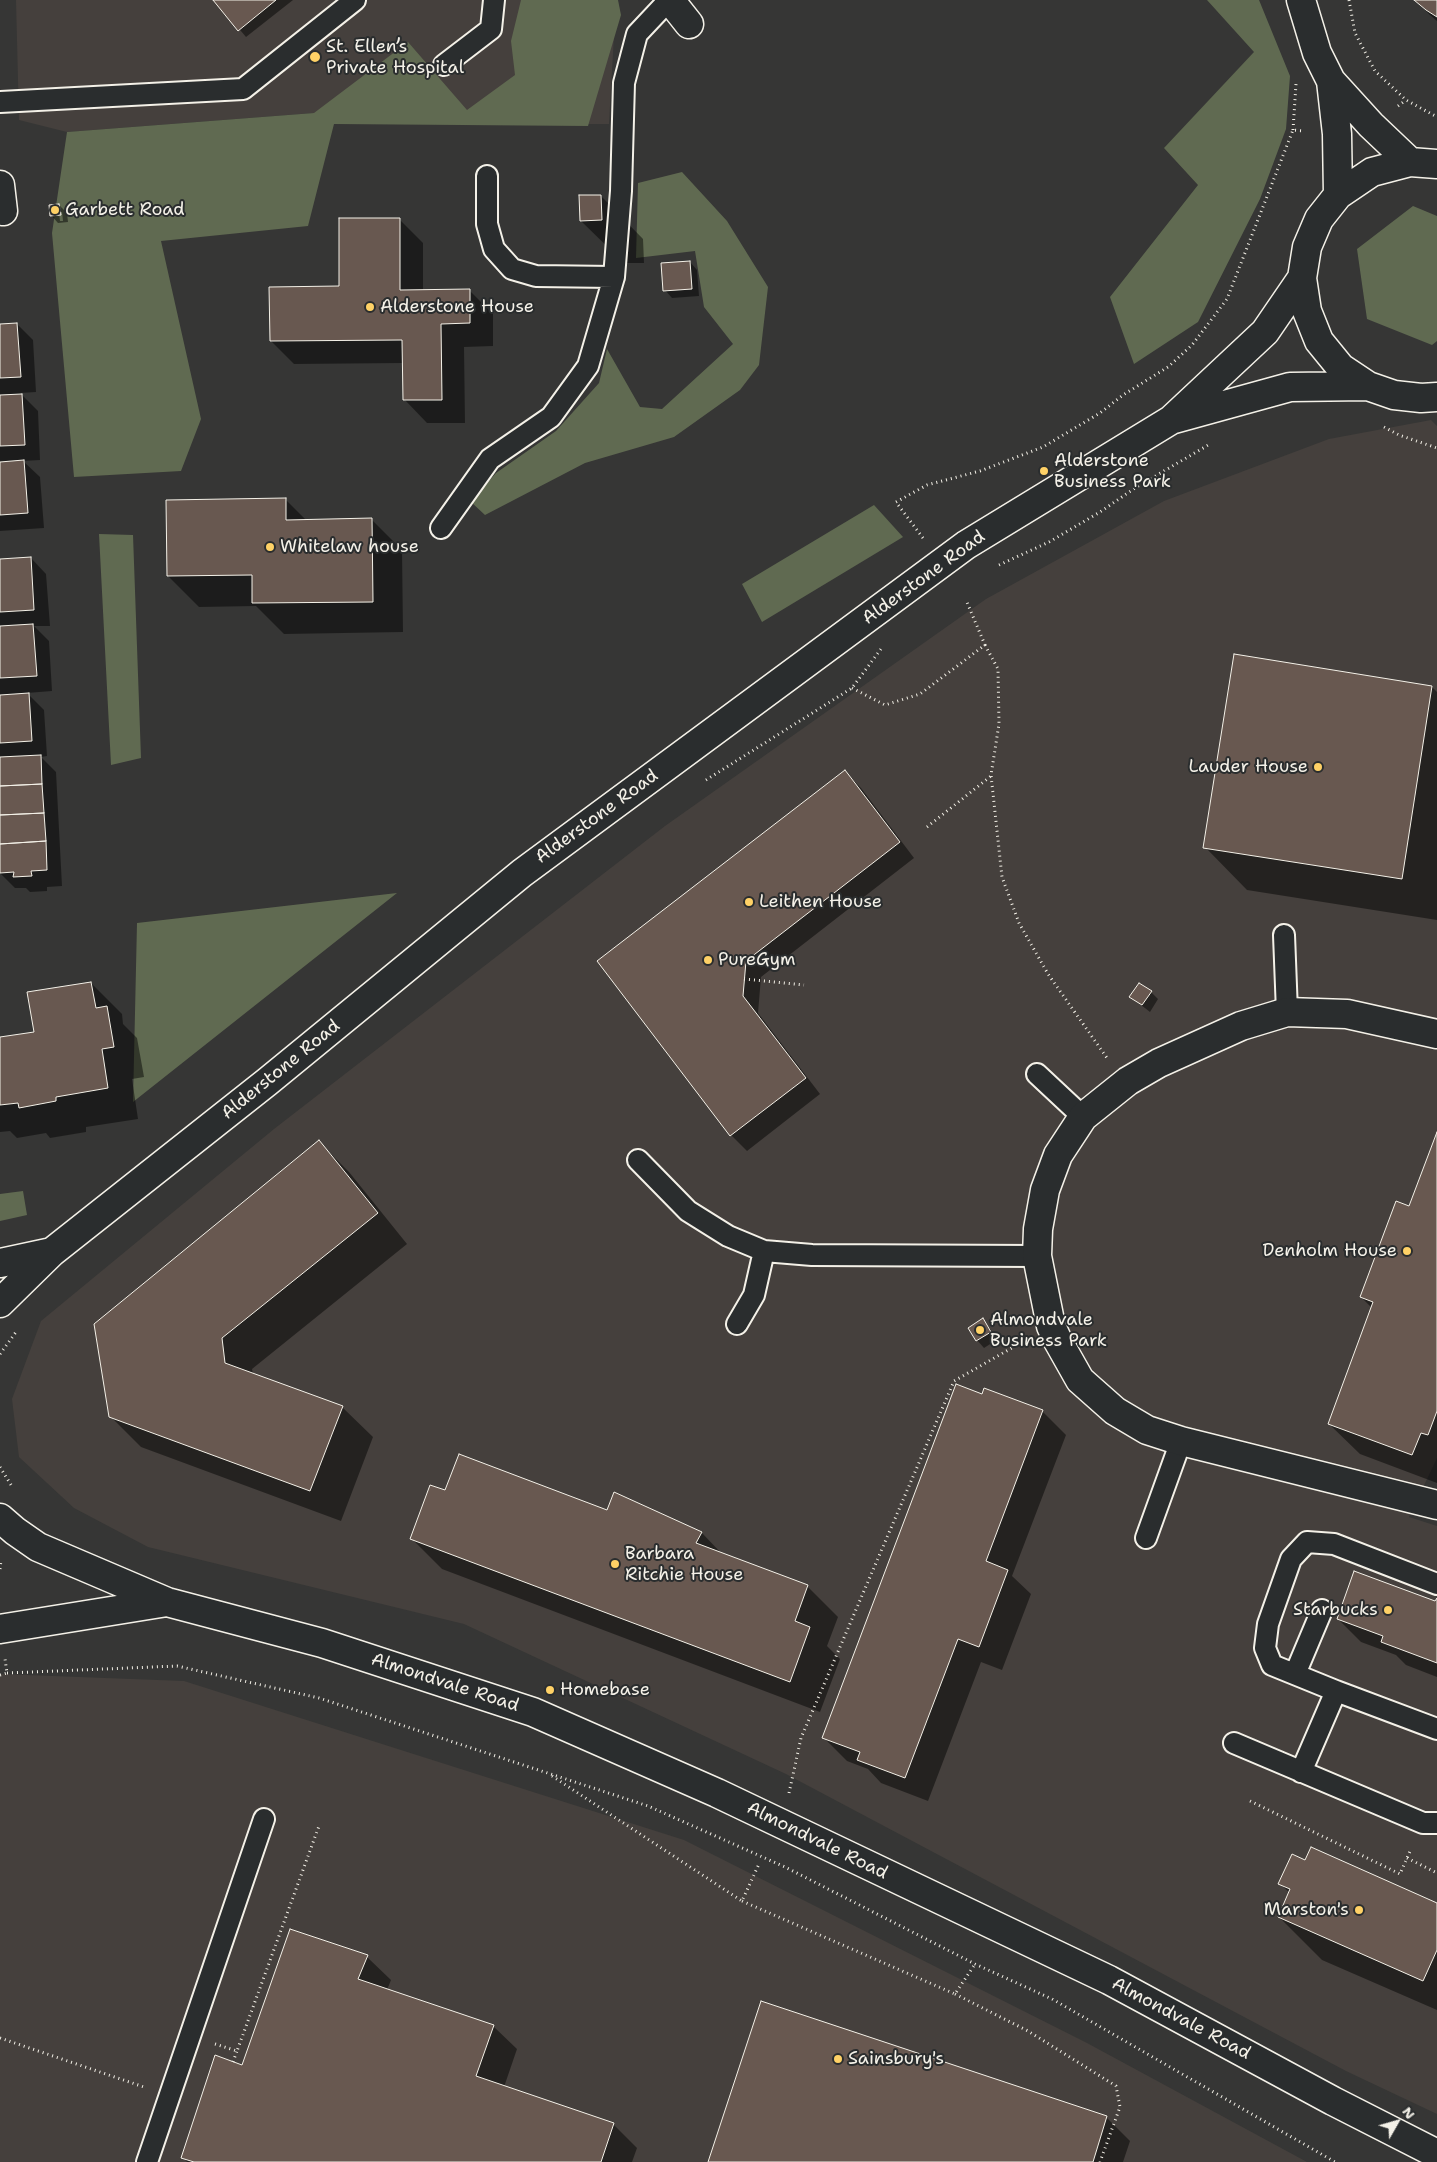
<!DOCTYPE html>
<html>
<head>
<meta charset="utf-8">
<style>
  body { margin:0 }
  #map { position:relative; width:1437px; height:2162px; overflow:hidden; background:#363635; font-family:"Shantell Sans",sans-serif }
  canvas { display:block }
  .north { position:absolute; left:1372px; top:2097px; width:50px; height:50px; -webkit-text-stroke:4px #2a2d2e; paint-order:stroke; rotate:52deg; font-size:14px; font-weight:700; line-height:20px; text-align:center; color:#f4f1e8 }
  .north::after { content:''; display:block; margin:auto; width:18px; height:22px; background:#f4f1e8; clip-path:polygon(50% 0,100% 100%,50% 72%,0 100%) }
</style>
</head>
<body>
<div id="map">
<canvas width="1437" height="2162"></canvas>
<div class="north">N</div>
</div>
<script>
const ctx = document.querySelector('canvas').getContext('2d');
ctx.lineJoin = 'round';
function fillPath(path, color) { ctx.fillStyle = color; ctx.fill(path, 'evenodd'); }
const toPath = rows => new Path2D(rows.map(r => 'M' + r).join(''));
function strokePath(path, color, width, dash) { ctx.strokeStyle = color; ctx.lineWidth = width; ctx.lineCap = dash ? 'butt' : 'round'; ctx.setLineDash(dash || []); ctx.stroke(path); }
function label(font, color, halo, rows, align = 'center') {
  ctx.font = font + ' "Shantell Sans",sans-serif'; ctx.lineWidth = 4; ctx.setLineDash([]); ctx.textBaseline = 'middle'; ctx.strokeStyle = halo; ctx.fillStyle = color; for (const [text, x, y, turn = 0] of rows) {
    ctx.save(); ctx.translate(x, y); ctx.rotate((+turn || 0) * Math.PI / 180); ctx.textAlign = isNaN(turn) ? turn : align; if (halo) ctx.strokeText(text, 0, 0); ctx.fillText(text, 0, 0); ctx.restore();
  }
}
fillPath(toPath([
  [16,0,616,0,609,124,334,124,314,113,67,132,19,120],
  [1431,420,1437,426,1437,1458,1409,1517,1437,1526,1437,2114,1346,2071,786,1774,464,1624,148,1547,74,1508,19,1457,12,1399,41,1321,274,1129,665,826,986,599,1164,501,1329,439],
  [0,1674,184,1681,684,1840,1087,2043,1307,2162,0,2162]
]), '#45403d');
fillPath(toPath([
  [521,0,618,0,621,15,588,126,334,124,308,226,161,241,201,419,181,471,74,477,52,233,67,132,314,113,408,42,467,110,515,75,511,41],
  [1207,0,1259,0,1290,76,1286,129,1260,199,1198,322,1134,364,1110,297,1198,185,1164,148,1254,52],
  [682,172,727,221,768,287,759,365,740,390,674,437,585,463,485,515,471,502,496,473,556,431,599,383,607,349,640,407,662,409,733,344,704,307,695,251,636,258,638,183],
  [1413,206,1437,216,1437,341,1432,345,1367,319,1357,249],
  [874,505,903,537,762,622,742,584],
  [99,534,133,535,141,758,111,765],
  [397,893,133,1102,137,923],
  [23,1191,27,1215,0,1221,0,1194]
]), '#606a51');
fillPath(toPath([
  [215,0,293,0,246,37],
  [1415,0,1437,0,1437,21,1430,15],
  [601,196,643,239,644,263,624,263,581,221],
  [59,205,67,213,68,222,58,223,51,215],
  [59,212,62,212,63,221,60,221],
  [399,219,423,243,423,291,469,290,493,314,493,346,464,347,465,423,427,423,404,399,403,363,294,364,271,341,341,287],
  [690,262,697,270,699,296,672,298,665,290],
  [17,324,33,340,36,392,20,393,38,411,40,460,23,461,40,477,44,528,0,531,0,325],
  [285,499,307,521,372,520,402,550,403,632,284,634,256,606,199,607,168,576],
  [31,558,46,574,50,626,34,626,49,641,52,691,27,693,44,710,47,756,41,757,56,772,62,886,47,887,47,891,30,892,26,888,15,888,0,873,0,759,2,759,0,757,0,560],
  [1432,687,1437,692,1437,920,1247,890,1205,847],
  [845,772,861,788,914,858,761,977,758,1013,820,1094,747,1151,731,1135,598,962],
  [91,983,122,1014,123,1024,137,1038,144,1077,132,1079,138,1119,86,1127,86,1132,50,1138,46,1133,17,1138,10,1131,0,1132,0,1038,35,1033],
  [1151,992,1158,999,1150,1012,1131,997],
  [1437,1135,1437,1483,1360,1454,1329,1424,1372,1308,1361,1297,1410,1207],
  [319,1142,349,1172,407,1244,252,1369,253,1374,342,1407,373,1437,341,1521,141,1447,110,1416],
  [983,1320,998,1339,984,1348,977,1340],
  [985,1389,1043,1412,1066,1435,1012,1576,1031,1594,1002,1670,981,1662,928,1801,881,1783,868,1769,847,1761,823,1737],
  [446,1492,608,1511,615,1494,702,1533,723,1555,807,1586,838,1617,827,1646,840,1659,820,1712,442,1569,412,1539],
  [1437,1601,1437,1677,1406,1665,1396,1655,1361,1642,1338,1619,1436,1603],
  [1306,1861,1437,1905,1437,2010,1322,1960,1279,1917,1290,1893,1280,1884],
  [290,1931,367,1957,391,1980,387,1990,493,2026,517,2049,504,2087,613,2124,637,2148,632,2162,187,2162,183,2157,243,2067],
  [762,2003,1107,2118,1130,2141,1123,2162,709,2162]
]), '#0007');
const building = toPath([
  [213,0,276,0,238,31,213,0],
  [1414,0,1437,0,1437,17,1426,10,1414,0],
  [579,195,601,195,602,220,580,221,579,195],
  [59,204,61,215,50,216,49,205,59,204],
  [339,218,400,218,400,290,470,289,470,323,441,324,442,400,403,400,402,340,270,341,269,287,339,286,339,218],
  [690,261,692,289,663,291,661,263,690,261],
  [17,323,21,377,0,378,0,324,17,323],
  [22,394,25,445,0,446,0,395,22,394],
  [24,460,28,513,0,515,0,462,24,460],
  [286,498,286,520,372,518,373,602,252,603,252,575,167,576,166,500,286,498],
  [31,557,34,610,0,612,0,559,31,557],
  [33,624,37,676,0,678,0,626,33,624],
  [1234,654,1432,686,1402,879,1203,848,1234,654],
  [29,693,32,741,0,743,0,695,29,693],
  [41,755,42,784,0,786,0,757,41,755],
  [845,770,900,842,746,961,743,996,806,1078,730,1136,597,961,845,770],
  [42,784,44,813,0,815,0,786,42,784],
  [44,813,46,841,0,844,0,815,44,813],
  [46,841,47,870,31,871,32,876,13,877,14,872,0,873,0,844,46,841],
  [91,982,96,1008,107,1006,114,1047,102,1049,108,1088,56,1097,56,1101,19,1108,18,1103,0,1105,0,1037,34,1032,27,992,91,982],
  [1139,983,1152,991,1142,1005,1129,997,1139,983],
  [1437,1132,1437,1411,1428,1435,1421,1433,1412,1455,1328,1424,1373,1302,1360,1297,1396,1201,1409,1206,1437,1132],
  [319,1140,378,1213,222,1338,225,1363,343,1406,310,1491,109,1417,94,1324,319,1140],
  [983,1318,991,1332,976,1341,968,1328,983,1318],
  [956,1384,982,1394,984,1388,1043,1410,986,1561,1008,1570,979,1647,958,1639,905,1778,857,1760,860,1752,822,1738,956,1384],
  [459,1454,607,1510,614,1492,702,1532,696,1543,808,1585,795,1621,810,1627,790,1682,410,1539,430,1485,445,1490,459,1454],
  [1354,1571,1435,1601,1437,1598,1437,1663,1381,1642,1383,1636,1337,1619,1354,1571],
  [1311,1847,1437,1903,1437,1950,1423,1981,1278,1917,1290,1889,1278,1884,1292,1854,1305,1860,1311,1847],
  [290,1929,368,1955,358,1979,494,2025,476,2076,614,2123,601,2162,194,2162,181,2158,215,2055,242,2065,290,1929],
  [761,2001,1107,2116,1093,2162,708,2162,761,2001]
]);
fillPath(building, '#685850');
strokePath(building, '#f4f1e8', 1);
const service = toPath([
  [444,65,491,29,494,0],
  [0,102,243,89,355,0],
  [487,176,487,224,494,249,512,269,536,276,614,277],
  [441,528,490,459,551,417,588,366,614,277,621,191,624,83,637,34,669,0],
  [1284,935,1287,1012],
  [1037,1074,1083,1117],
  [638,1160,688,1211,728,1236,764,1251,812,1255,1037,1256],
  [737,1324,754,1295,764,1251],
  [1146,1538,1181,1441],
  [1295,1674,1322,1610],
  [1336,1691,1437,1729],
  [1234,1743,1423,1823,1437,1823],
  [1301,1772,1336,1691,1272,1665,1265,1648,1268,1624,1291,1559,1307,1542,1334,1544,1437,1584],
  [147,2162,264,1819]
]);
const minor = toPath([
  [670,0,689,24],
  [0,185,3,211],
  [1437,1034,1347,1014,1287,1012,1241,1026,1159,1063,1128,1081,1083,1117,1058,1155,1045,1190,1038,1229,1037,1256,1051,1326,1058,1341,1080,1380,1115,1411,1147,1430,1181,1441,1437,1505]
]);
const tertiary = toPath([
  [1301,0,1317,53,1331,81,1371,125,1410,162],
  [1331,81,1337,134,1338,195],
  [1437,164,1410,162,1372,172,1338,195,1319,219,1307,247,1302,278,1307,311,1319,341,1341,368,1368,386,1394,395,1421,398,1437,397],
  [1174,419,1290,387,1368,386],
  [0,1263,52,1252],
  [0,1303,52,1252,267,1082,522,873,966,545,1171,420,1265,332,1302,278],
  [0,1518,15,1531,38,1547,167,1602,322,1643,533,1712,717,1793,1109,1980,1333,2101,1437,2154],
  [0,1629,167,1602]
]);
strokePath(service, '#f4f1e8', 24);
strokePath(minor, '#f4f1e8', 31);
strokePath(tertiary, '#f4f1e8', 31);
strokePath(toPath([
  [1349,0,1355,33,1375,71,1406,100,1437,117],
  [1398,106,1406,100],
  [1293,130,1296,84],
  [1384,427,1399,435,1437,448],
  [923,538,896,502,927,485,980,471,1043,447,1100,413,1123,395,1168,367,1192,345,1227,299,1293,130,1304,131],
  [999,565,1049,542,1100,512,1135,488,1210,444],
  [985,645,998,669,999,724,991,775,1002,877,1019,923,1048,974,1107,1058],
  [852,688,885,705,920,694,985,645,966,600],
  [706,780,852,688,881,649],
  [927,827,991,776],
  [744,979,804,985],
  [0,1354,16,1332],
  [0,1467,13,1488],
  [0,1569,1,1560],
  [7,1673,177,1666,319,1698,648,1806,785,1867,975,1964,1052,1999,1335,2162],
  [0,1675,7,1673,5,1659],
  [552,1776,742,1901,759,1864],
  [789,1793,801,1738,954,1381,1024,1341],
  [1250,1801,1400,1874,1411,1849],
  [1407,1858,1437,1873],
  [742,1901,955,1994,975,1964],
  [955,1994,1028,2031,1116,2086,1120,2107,1100,2162],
  [0,2038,144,2087],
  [215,2044,237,2051,319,1826],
  [233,2062,237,2051]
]), '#f4f1e8', 3, [1, 4]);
strokePath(service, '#2a2d2e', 20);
strokePath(minor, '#2a2d2e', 28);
strokePath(tertiary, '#2a2d2e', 28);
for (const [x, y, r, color] of [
  [315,57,6,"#ffd166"],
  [55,210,5,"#ffd166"],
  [370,307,5,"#ffd166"],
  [1044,471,5,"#ffd166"],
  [270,547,5,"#ffd166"],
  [1318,767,5,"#ffd166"],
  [749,902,5,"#ffd166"],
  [708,960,5,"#ffd166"],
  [1407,1251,5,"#ffd166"],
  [980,1330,5,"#ffd166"],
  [615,1564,5,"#ffd166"],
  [1388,1610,5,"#ffd166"],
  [550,1690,5,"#ffd166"],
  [1359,1910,5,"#ffd166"],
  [838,2059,5,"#ffd166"]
]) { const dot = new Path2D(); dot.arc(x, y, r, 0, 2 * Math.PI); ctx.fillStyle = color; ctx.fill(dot); strokePath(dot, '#2a2d2e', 2); }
label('18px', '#f4f1e8', '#2a2d2e', [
  ["St. Ellen’s",326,47],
  ["Private Hospital",326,68],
  ["Garbett Road",65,210],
  ["Alderstone House",380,307],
  ["Alderstone",1054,461],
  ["Business Park",1054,482],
  ["Whitelaw house",280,547],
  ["Lauder House",1308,767,"right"],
  ["Leithen House",759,902],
  ["PureGym",718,960],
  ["Denholm House",1397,1251,"right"],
  ["Almondvale",990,1320],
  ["Business Park",990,1341],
  ["Barbara",625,1554],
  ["Ritchie House",625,1575],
  ["Starbucks",1378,1610,"right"],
  ["Homebase",560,1690],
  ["Marston's",1349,1910,"right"],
  ["Sainsbury's",848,2059]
], 'left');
label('18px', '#f4f1e8', '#2a2d2e', [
  ["Alderstone Road",924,578,-36],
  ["Alderstone Road",597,817,-36],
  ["Alderstone Road",281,1070,-39],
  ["Almondvale Road",445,1683,18],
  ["Almondvale Road",817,1841,26],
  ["Almondvale Road",1181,2019,28]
]);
</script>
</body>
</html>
